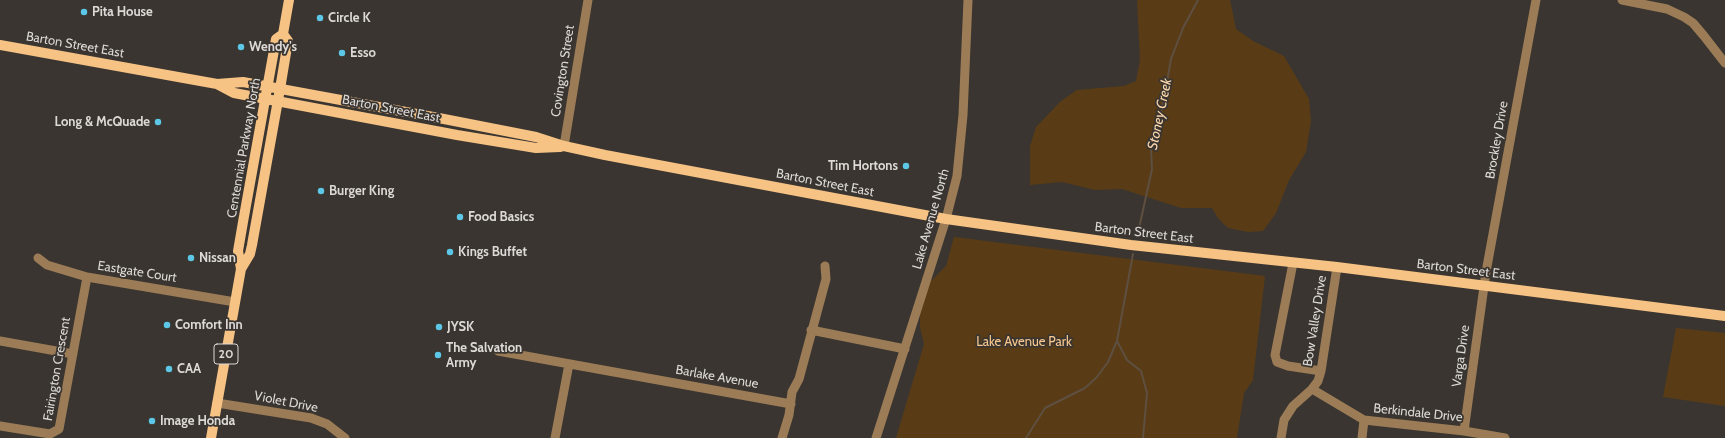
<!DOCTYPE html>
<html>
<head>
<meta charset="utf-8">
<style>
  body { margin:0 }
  canvas { display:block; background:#3a3530 }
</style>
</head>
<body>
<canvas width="1725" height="438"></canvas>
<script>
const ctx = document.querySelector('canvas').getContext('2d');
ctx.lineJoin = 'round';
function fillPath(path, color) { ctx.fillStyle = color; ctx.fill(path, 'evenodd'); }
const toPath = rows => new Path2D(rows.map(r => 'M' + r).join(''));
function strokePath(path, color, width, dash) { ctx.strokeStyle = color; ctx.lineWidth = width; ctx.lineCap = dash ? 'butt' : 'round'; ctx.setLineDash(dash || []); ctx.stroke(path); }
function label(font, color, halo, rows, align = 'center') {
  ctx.font = font + ' Cabin,sans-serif'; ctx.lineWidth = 3.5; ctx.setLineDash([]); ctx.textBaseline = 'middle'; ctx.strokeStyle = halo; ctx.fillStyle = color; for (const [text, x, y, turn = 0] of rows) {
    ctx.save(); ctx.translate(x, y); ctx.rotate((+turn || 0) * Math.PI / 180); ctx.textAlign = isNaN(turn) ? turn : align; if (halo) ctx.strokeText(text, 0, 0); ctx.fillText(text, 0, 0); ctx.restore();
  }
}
fillPath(toPath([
  [1137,0,1230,0,1236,29,1253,41,1284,56,1309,99,1311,121,1306,152,1289,180,1276,213,1263,231,1248,232,1228,228,1218,218,1212,208,1181,208,1122,189,1095,190,1062,182,1030,185,1030,146,1036,127,1061,101,1077,90,1124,86,1136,81,1140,60],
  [954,237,1265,276,1253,380,1244,393,1237,438,896,438,924,344,920,327,920,305,928,284,946,266],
  [1676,328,1725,333,1725,406,1663,397]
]), '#593c15');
strokePath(toPath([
  [1138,233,1152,169,1151,149,1157,137,1171,59,1183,28,1198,0],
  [1117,341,1127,360,1141,371,1147,393,1143,438],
  [1026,438,1045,408,1085,388,1097,377,1108,362,1117,341,1133,254]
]), '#5e4f40', 2);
strokePath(toPath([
  [1622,0,1667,9,1684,17,1693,23,1704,36,1725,63],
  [564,146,588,0],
  [38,258,47,265,87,277,235,302],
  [1293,263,1275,355,1277,362,1288,366,1321,371],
  [811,330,905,349],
  [0,341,73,354],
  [498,351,791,404],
  [1312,389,1364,420,1464,431,1505,438],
  [217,403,311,418,327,424,345,438],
  [0,426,50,434,59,429,87,277],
  [1464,431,1486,272,1536,0],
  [555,438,569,364],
  [782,438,789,415,792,392,799,379,826,279,825,266],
  [876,438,946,219,957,176,963,115,968,0],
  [1281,438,1284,420,1293,406,1312,389,1318,381,1321,371,1337,267],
  [1362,438,1364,420]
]), '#9b7c56', 9);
strokePath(toPath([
  [0,45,217,84,234,93,457,135,536,148,560,147],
  [217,84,243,82,444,119,536,137,564,146,605,155,946,219,1131,245,1337,267,1725,316],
  [241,269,238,251,243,222,276,39,283,34],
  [211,438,241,269,250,254,252,245,280,89,288,41,283,34,289,0]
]), '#f7c385', 10);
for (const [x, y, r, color] of [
  [84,12,4,"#5cc7e7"],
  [320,18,4,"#5cc7e7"],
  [241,47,4,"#5cc7e7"],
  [342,53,4,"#5cc7e7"],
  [158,122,4,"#5cc7e7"],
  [906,166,4,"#5cc7e7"],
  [321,191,4,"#5cc7e7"],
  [460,217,4,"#5cc7e7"],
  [450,252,4,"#5cc7e7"],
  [191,258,4,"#5cc7e7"],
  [167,325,4,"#5cc7e7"],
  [439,327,4,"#5cc7e7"],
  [438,355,4,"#5cc7e7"],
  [169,369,4,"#5cc7e7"],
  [152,421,4,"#5cc7e7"]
]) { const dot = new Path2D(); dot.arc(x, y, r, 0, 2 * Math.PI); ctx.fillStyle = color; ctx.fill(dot); strokePath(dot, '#3a3530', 1.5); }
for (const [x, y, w] of [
  [226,354,24]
]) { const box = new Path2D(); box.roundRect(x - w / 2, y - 10, w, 20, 3); ctx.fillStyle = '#3a3530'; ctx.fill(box); strokePath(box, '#dcd9d6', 1); }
label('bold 12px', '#dcd9d6', null, [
  ["20",226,354]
]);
label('bold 13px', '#dcd9d6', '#3a3530', [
  ["Pita House",92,12],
  ["Circle K",328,18],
  ["Wendy's",249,47],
  ["Esso",350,53],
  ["Long & McQuade",150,122,"right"],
  ["Tim Hortons",898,166,"right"],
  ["Burger King",329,191],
  ["Food Basics",468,217],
  ["Kings Buffet",458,252],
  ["Nissan",199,258],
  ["Comfort Inn",175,325],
  ["JYSK",447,327],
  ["The Salvation",446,348],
  ["Army",446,363],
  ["CAA",177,369],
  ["Image Honda",160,421]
], 'left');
label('13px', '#dcd9d6', '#3a3530', [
  ["Barton Street East",75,45,10],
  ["Covington Street",563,71,-81],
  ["Barton Street East",391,109,11],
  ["Brockley Drive",1497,140,-80],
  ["Centennial Parkway North",244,148,-80],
  ["Barton Street East",825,183,11],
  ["Lake Avenue North",931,219,-74],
  ["Barton Street East",1144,233,7],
  ["Barton Street East",1466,270,7],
  ["Eastgate Court",137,272,9],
  ["Bow Valley Drive",1315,321,-81],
  ["Varga Drive",1461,356,-82],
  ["Fairington Crescent",57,369,-80],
  ["Barlake Avenue",717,377,10],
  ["Violet Drive",286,402,11],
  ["Berkindale Drive",1418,413,6]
]);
label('13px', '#f7c68d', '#3a3530', [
  ["Lake Avenue Park",1024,342]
]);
label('italic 14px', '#fcd7ac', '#3a3530', [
  ["Stoney Creek",1160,114,-78]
]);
</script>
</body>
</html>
